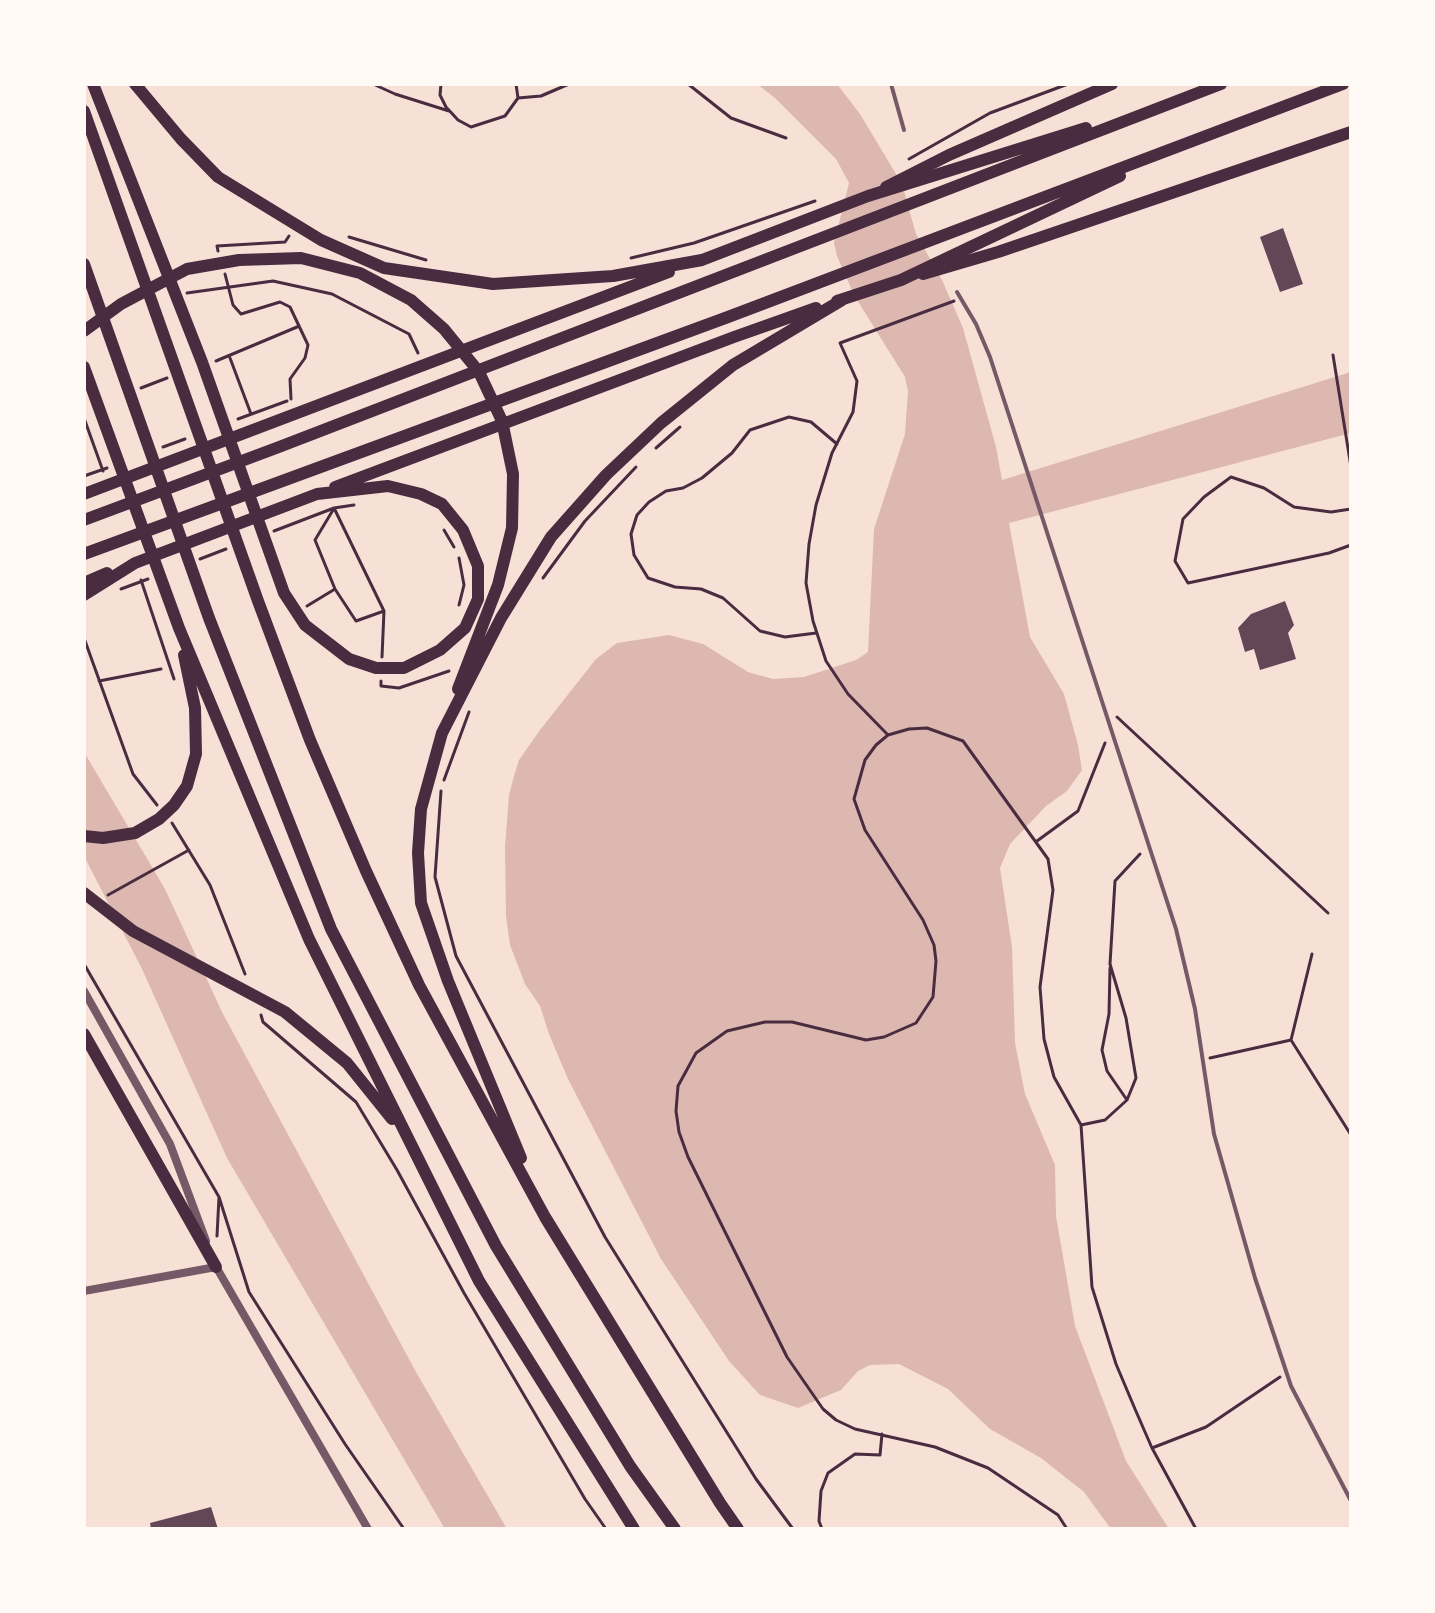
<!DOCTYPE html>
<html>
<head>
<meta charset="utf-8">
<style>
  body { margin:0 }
  #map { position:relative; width:1435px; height:1613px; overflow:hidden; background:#f7e1d7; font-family:Montserrat,sans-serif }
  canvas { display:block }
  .frame { position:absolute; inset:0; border:86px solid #fffaf5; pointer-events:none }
</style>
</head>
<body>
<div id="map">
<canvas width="1435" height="1613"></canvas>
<div class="frame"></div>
</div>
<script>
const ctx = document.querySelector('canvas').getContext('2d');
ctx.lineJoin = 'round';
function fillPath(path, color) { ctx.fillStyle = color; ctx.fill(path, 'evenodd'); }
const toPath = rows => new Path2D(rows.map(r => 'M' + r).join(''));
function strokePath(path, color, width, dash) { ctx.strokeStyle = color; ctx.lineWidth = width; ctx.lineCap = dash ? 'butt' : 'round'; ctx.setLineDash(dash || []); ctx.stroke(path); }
fillPath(toPath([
  [757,84,837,84,860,114,902,184,916,234,942,280,963,328,996,447,1002,480,1351,372,1351,433,1009,523,1030,637,1064,694,1078,745,1082,770,1067,791,1046,806,1010,844,1000,868,1012,947,1015,1043,1025,1094,1055,1165,1056,1216,1075,1326,1126,1461,1169,1529,1111,1529,1084,1492,1041,1458,990,1429,948,1389,899,1364,870,1365,858,1371,841,1390,798,1408,760,1395,729,1361,661,1259,568,1079,549,1034,540,1006,525,984,510,945,506,916,505,847,509,795,514,776,519,760,540,730,596,659,617,643,669,635,703,644,748,672,773,679,804,677,856,660,868,652,874,529,905,434,908,391,905,377,854,295,837,256,834,243,849,183,836,159,775,98],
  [84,752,165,889,222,1012,416,1372,507,1529,445,1529,227,1158,142,969,84,856]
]), '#dcb8b0');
fillPath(toPath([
  [1283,228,1303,284,1280,292,1260,237],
  [1285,601,1294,625,1288,633,1296,659,1260,670,1254,649,1245,652,1238,628,1251,614],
  [211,1507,218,1529,151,1529,150,1523]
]), '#644757');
strokePath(toPath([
  [373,84,395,94,449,111],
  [441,84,440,95,446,107,458,120,471,127,505,116,518,98,516,84],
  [688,84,731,118,786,138],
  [518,98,541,96,569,84],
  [909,159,990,113,1068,84],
  [349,237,426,260],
  [218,251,217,246,285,242,289,236],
  [631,258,694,243,815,201],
  [225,274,233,305,241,314,280,302,290,307,308,345,305,358,290,379,291,399],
  [187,293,273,281,332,294,409,334,418,353],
  [1333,355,1351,467],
  [230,358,251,414],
  [216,361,297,327],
  [141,388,167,378],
  [84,418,103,471],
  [238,419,287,401],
  [163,447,185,439],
  [656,448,680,427],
  [84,476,107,468],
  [334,508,384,611,382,657],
  [1351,509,1331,512,1294,507,1264,488,1231,477,1204,497,1183,519,1175,561,1188,583,1329,553,1351,545],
  [333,510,315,540,335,589],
  [444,530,454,547],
  [274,531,334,508,354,505],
  [459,558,464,585,459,605],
  [200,559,226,549],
  [543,578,585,521,636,467],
  [141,580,174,679],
  [121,589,148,579],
  [307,606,335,589,356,621,384,611],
  [816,633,785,637,760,631,723,598,701,589,675,587,648,578,634,555,631,534,637,515,649,502,666,491,683,488,702,478,732,453,750,430,789,417,811,422,837,444],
  [84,638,133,774,157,805],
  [99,681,161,669],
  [381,681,381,686,399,688,449,671],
  [1117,717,1328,913],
  [888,735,848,694,826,661,813,621,806,583,809,544,816,505,832,453,853,412,857,381,840,343,954,301],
  [444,780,469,712],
  [441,791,435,877,456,956,605,1237,756,1479,793,1529],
  [172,823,210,885,245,974],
  [1037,841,1078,811,1105,743],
  [108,895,189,850],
  [84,964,219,1197,217,1236],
  [1110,968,1109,1014,1102,1050,1107,1071,1127,1100],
  [261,1015,263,1022,356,1102,397,1170,464,1293,585,1499,606,1529],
  [1291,1040,1312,954],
  [1210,1058,1291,1040,1351,1135],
  [1081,1125,1105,1120,1127,1100,1136,1078,1126,1018,1110,964,1115,881,1140,854],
  [219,1197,249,1292,345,1444,404,1529],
  [1152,1448,1206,1427,1280,1377],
  [822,1529,819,1521,821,1491,828,1473,855,1454,880,1455,882,1434],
  [1067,1529,1058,1515,988,1468,935,1447,855,1429,836,1420,823,1409,787,1357,688,1157,679,1132,676,1111,678,1086,696,1053,727,1031,765,1022,792,1022,866,1040,884,1037,916,1023,933,997,936,961,934,945,923,920,865,830,854,799,865,760,876,745,888,735,909,729,927,728,963,741,1048,859,1053,890,1040,987,1044,1039,1054,1077,1081,1125,1092,1287,1116,1364,1135,1409,1152,1448,1196,1529]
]), '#4a2c40', 3);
strokePath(toPath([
  [891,84,904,130],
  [957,292,976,324,990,357,1176,929,1195,1009,1214,1134,1255,1278,1291,1386,1351,1501]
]), '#755966', 4);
strokePath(toPath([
  [84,991,170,1144,206,1241],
  [215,1265,368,1529],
  [84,1291,216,1267]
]), '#755966', 8);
strokePath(toPath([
  [886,187,949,155,1112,84],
  [923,274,998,252,1351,132],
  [84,1034,216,1267]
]), '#4a2c40', 12);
strokePath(toPath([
  [135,84,181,139,218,177,321,240,384,268,493,284,613,276,702,260,868,196,1086,128],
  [84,111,258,601,310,740,366,871,419,985,545,1217,720,1503,738,1529],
  [84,264,209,618,331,929,496,1246,630,1466,675,1529],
  [837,301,901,280,1120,176],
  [84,331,121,304,187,269,239,260,301,258,360,273,411,300,444,329,479,372,502,421,513,474,512,528,498,585,458,689],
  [84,367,179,628,309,939,479,1281,634,1529],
  [335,487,734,337,816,308],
  [84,494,669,272],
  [84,520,279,447,1221,84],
  [84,554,728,317,1343,84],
  [84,583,107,573],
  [84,595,135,563,317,494,388,486,421,494,442,504,463,530,478,566,478,599,465,628,440,650,404,668,376,668,349,659,305,625,284,593,202,362,93,84],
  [84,836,103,838,135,833,159,819,174,805,187,786,196,754,195,708,184,655],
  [84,893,133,931,285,1012,347,1063,392,1119],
  [521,1158,448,981,421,903,418,853,421,809,442,733,501,618,551,537,606,475,661,423,733,365,842,300]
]), '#4a2c40', 12);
</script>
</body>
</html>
